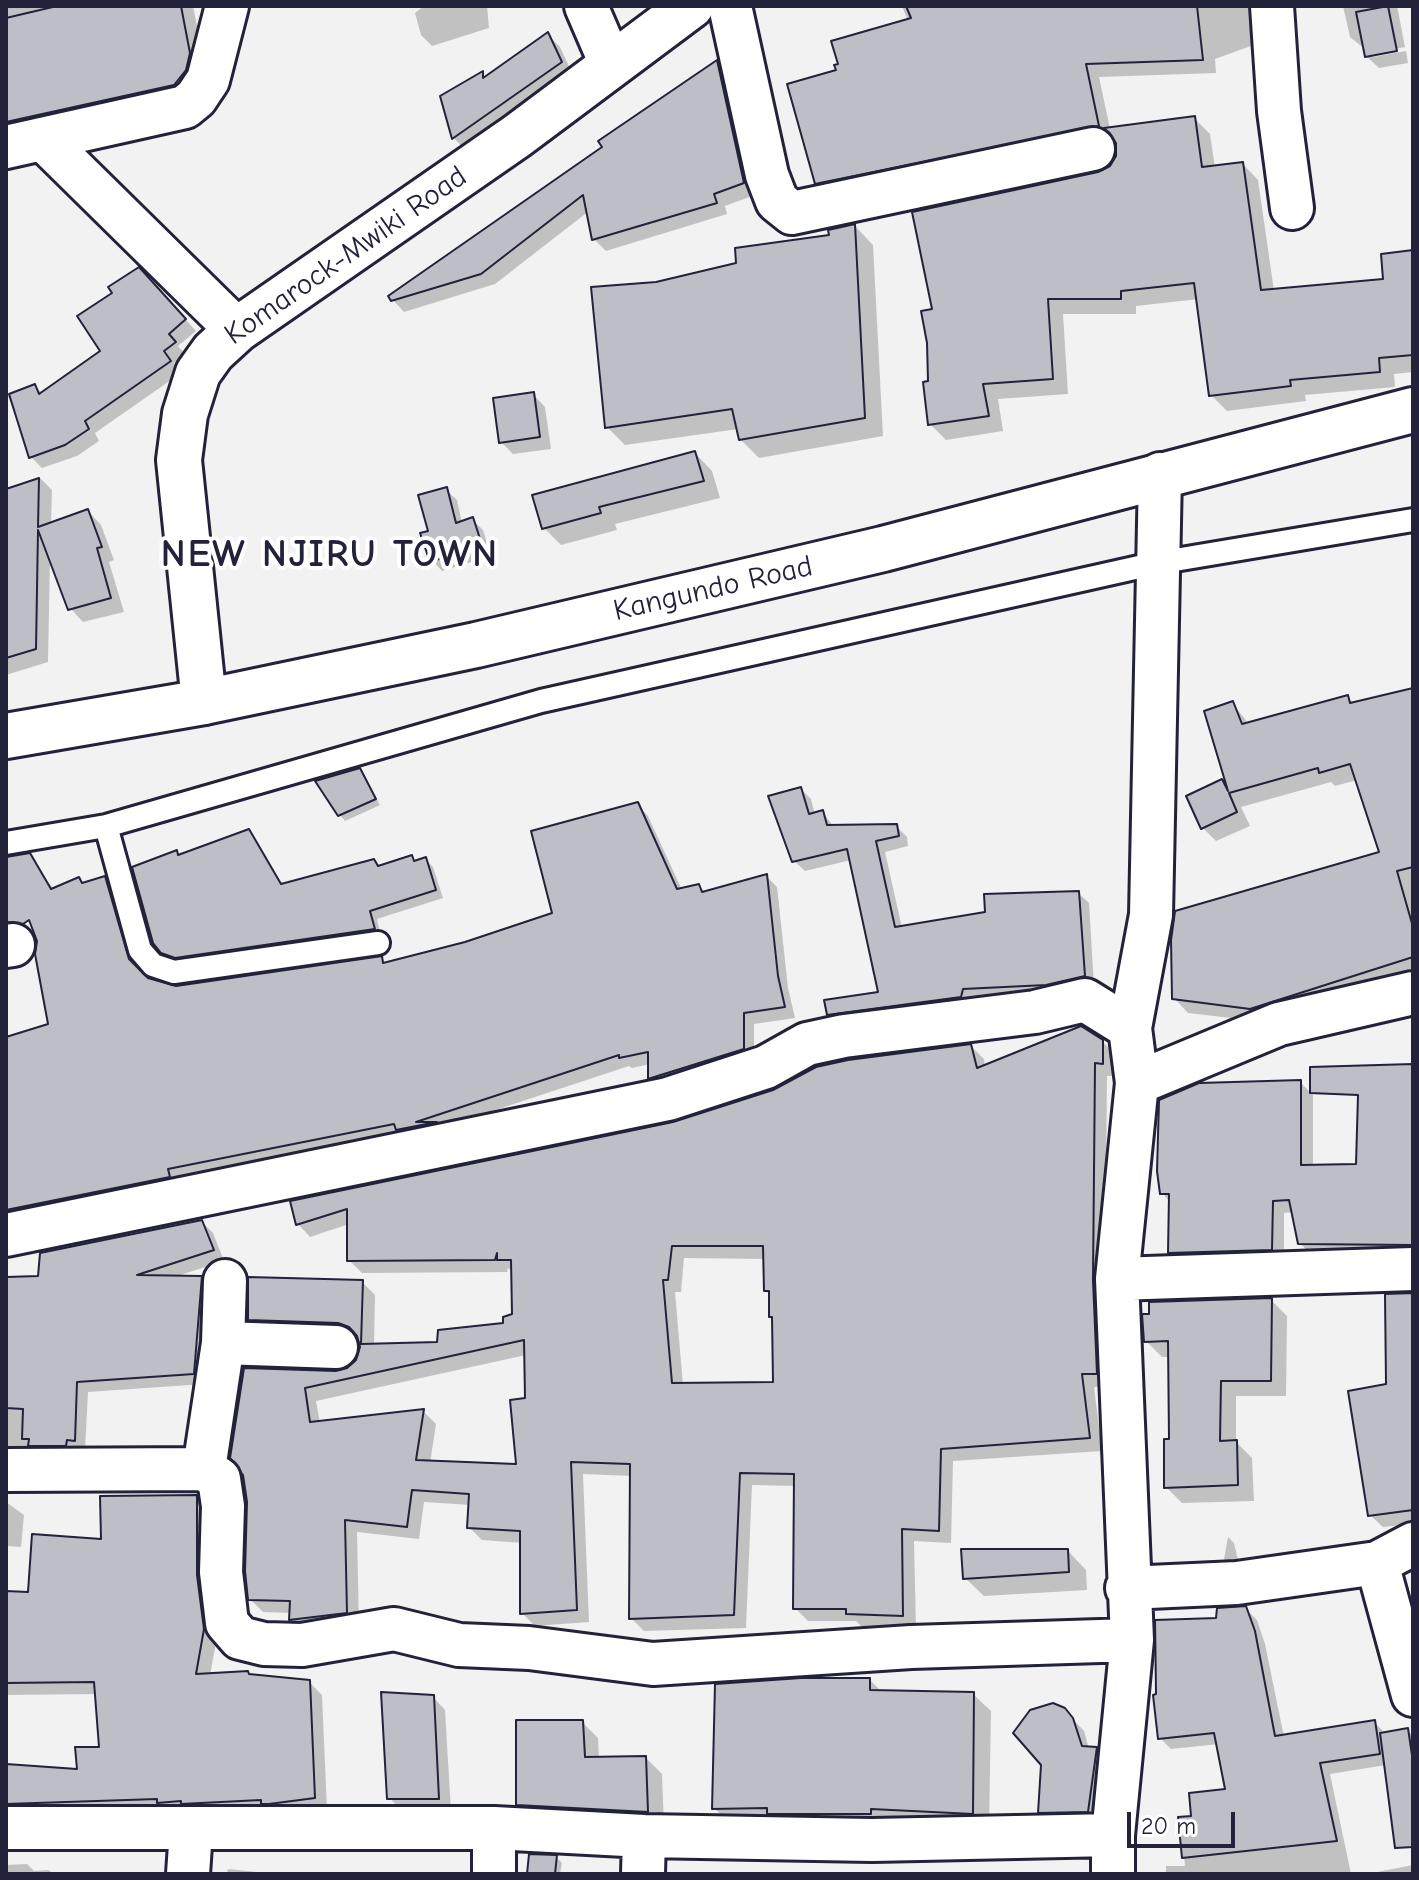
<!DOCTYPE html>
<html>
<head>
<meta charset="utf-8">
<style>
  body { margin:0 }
  #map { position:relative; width:1419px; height:1880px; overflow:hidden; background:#f2f2f3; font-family:"Comic Neue",sans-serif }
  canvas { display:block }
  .frame { position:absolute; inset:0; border:8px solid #22223b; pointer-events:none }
  .scale { position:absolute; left:1127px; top:1812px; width:108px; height:36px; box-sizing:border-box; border:4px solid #22223b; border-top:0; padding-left:10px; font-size:24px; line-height:28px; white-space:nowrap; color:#22223b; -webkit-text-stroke:6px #fff; paint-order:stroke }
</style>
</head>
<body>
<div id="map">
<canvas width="1419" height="1880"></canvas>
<div class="frame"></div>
<div class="scale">20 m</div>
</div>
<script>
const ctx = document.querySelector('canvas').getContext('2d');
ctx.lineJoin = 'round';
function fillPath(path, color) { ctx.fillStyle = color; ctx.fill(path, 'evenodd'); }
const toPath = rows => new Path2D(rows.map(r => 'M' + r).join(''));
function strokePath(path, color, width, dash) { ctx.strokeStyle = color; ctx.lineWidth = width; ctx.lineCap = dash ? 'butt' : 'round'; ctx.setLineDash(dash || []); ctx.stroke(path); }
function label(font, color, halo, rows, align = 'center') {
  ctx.font = font + ' "Comic Neue",sans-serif'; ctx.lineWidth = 8; ctx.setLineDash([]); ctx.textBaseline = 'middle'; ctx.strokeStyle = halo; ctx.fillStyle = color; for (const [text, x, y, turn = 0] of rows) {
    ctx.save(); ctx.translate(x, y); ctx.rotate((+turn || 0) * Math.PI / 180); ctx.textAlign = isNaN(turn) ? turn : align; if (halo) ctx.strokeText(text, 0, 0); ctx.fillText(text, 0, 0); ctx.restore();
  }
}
fillPath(toPath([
  [6,6,193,6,206,71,201,87,6,148,6,122,10,119,6,117],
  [424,6,487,6,489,28,432,46,421,35,415,13],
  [902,6,1250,6,1262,42,1215,59,1216,73,1099,77,1110,129,1194,118,1210,134,1215,168,1243,164,1258,180,1274,291,1386,281,1413,252,1413,372,1394,374,1395,387,1305,395,1306,401,1227,411,1211,395,1199,299,1136,306,1136,314,1063,314,1068,394,998,399,1003,431,946,440,930,424,935,311,1111,168,1118,156,1115,139,831,197,817,183,838,72,908,21],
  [1343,6,1397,6,1405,47,1373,53,1373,57,1406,51,1408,63,1379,68,1366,56,1365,49,1350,37],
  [548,35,560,47,573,75,465,150,454,138,443,96,482,73,487,78],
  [717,63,729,74,755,195,725,206,727,214,606,251,594,239,589,211,495,284,404,312,393,300],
  [855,226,873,245,883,436,759,458,741,440,738,429,625,445,607,427,656,284,739,264,832,237],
  [150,281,196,331,178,346,185,354,174,363,181,373,95,433,99,441,77,456,42,468,31,457,8,396,35,386,43,394,103,352],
  [533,394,545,407,551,449,513,454,501,442],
  [695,453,712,471,720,498,615,524,617,530,561,545,544,528],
  [39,477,52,490,51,525,88,511,101,525,114,560,109,562,124,612,83,622,70,608,50,558,48,662,6,675,6,491],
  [446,490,457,500,462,523,473,520,483,530,491,556,442,571,432,560,430,533],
  [1413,690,1413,969,1306,1001,1265,1022,1188,1013,1174,998,1382,854,1357,780,1335,786,1331,782,1241,807,1250,826,1216,841,1202,827,1222,781,1229,789,1232,703,1249,724,1347,697,1354,704],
  [360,770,380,805,345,821,340,815],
  [801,789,811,799,815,815,823,813,834,827,896,826,907,837,908,846,885,852,902,928,1078,893,1089,903,1094,986,839,1025,829,1014,881,994,851,860,805,871,794,861],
  [637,804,648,816,682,890,699,886,706,893,766,876,777,887,788,988,795,1018,754,1024,754,1060,661,1089,650,1078,650,1064,632,1068,629,1066,441,1128,6,1226,6,1039,51,1025,29,855,54,890,105,878,116,889,139,972,147,980,175,988,381,958,387,964,466,944,554,914],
  [249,832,283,885,374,861,380,867,411,857,416,862,425,859,433,867,443,898,377,919,381,937,185,965,171,960,163,952,176,853,180,856],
  [1102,1041,1116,1055,1115,1076,1107,1076,1105,1294,1109,1386,1094,1387,1102,1451,953,1461,951,1543,914,1541,916,1628,861,1626,856,1621,808,1621,795,1608,796,1486,752,1485,746,1628,644,1631,631,1618,632,1476,583,1474,589,1622,535,1626,522,1613,522,1543,482,1540,469,1527,470,1505,424,1502,419,1539,357,1532,359,1625,304,1632,291,1620,291,1613,263,1612,250,1599,245,1370,336,1373,347,1370,358,1361,362,1347,360,1338,352,1335,263,1332,250,1319,362,1282,375,1295,374,1345,439,1344,505,1324,514,1316,514,1273,508,1268,507,1272,362,1273,349,1260,349,1224,310,1237,298,1224,292,1203,674,1124,971,1046,984,1059,985,1067],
  [684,1258,765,1259,766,1291,771,1296,771,1316,774,1320,775,1384,683,1385,675,1292,681,1292],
  [526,1355,527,1400,518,1466,430,1463,436,1424,423,1411,320,1423,316,1401],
  [1300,1082,1313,1095,1313,1167,1358,1166,1413,1105,1413,1257,1312,1256,1300,1243,1294,1212,1284,1213,1284,1262,1183,1265,1170,1252,1171,1203,1162,1193],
  [202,1222,213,1233,224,1261,174,1277,201,1278,212,1289,204,1384,88,1392,85,1451,6,1450,6,1279,40,1278],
  [1413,1293,1413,1524,1383,1527,1370,1515,1388,1385,1387,1296],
  [1271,1300,1287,1316,1286,1396,1236,1396,1236,1442,1252,1458,1254,1501,1182,1503,1166,1487,1171,1441,1170,1357,1162,1357,1146,1341],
  [196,1497,209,1510,216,1643,210,1675,309,1682,322,1695,327,1810,6,1822,6,1766,79,1771,101,1749,97,1694,6,1695,6,1593,29,1594,103,1541],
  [6,1502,24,1515,21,1547,6,1546],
  [1228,1537,1234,1543,1239,1564,1229,1564,1224,1559],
  [1068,1551,1086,1570,1087,1590,984,1596,965,1578],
  [1245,1608,1257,1620,1265,1644,1284,1737,1374,1722,1386,1734,1408,1731,1413,1736,1413,1843,1386,1765,1330,1774,1351,1874,1153,1874,1166,1874,1166,1866,1185,1866,1180,1818,1193,1818,1227,1791,1219,1744,1171,1749,1160,1738,1218,1620],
  [870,1680,882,1692,973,1694,991,1711,989,1830,732,1825,714,1808],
  [433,1697,445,1710,451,1811,402,1810,389,1798],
  [1064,1710,1084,1731,1089,1749,1097,1749,1108,1760,1098,1822,1051,1823,1040,1812],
  [582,1722,598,1738,599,1759,646,1758,662,1774,664,1827,534,1820,518,1804],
  [556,1857,562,1863,560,1874,529,1874],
  [27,1864,34,1871,49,1870,53,1874,6,1874,6,1865],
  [1413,1865,1413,1874,1367,1874],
  [228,1869,257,1872,259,1874,227,1874]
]), '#0003');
const building = toPath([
  [57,6,181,6,190,53,186,70,174,85,6,122,6,18,57,6],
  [906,6,1197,6,1203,60,1086,64,1099,126,815,184,787,84,836,70,834,65,838,64,831,41,911,18,906,6],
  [1388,6,1397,51,1365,57,1356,12,1388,6],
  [548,32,562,62,452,139,440,96,483,71,483,78,548,32],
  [717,60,744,183,714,194,717,203,592,240,583,195,481,274,391,301,388,296,602,147,598,141,717,60],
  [1195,116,1202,167,1243,162,1261,290,1383,279,1381,254,1413,250,1413,355,1379,358,1380,372,1290,380,1291,386,1209,396,1194,283,1121,291,1121,299,1048,299,1053,379,983,384,989,416,928,425,923,382,928,381,927,343,921,311,932,309,912,212,1098,172,1110,166,1116,156,1116,143,1104,128,1195,116],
  [855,224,865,418,739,440,732,409,605,428,591,287,656,282,736,263,735,248,829,235,828,230,855,224],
  [139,267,186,319,169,334,176,342,164,351,171,361,85,421,89,429,65,445,29,458,9,394,35,384,39,394,100,351,77,316,112,293,108,287,139,267],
  [534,392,540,437,499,443,493,398,534,392],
  [695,451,704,481,599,507,601,513,542,529,532,495,695,451],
  [39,478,38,527,88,509,102,547,97,548,111,598,68,610,38,530,36,649,6,658,6,489,39,478],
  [447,487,456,523,473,517,482,545,430,562,420,533,428,531,418,495,447,487],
  [1413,688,1413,867,1397,871,1413,927,1413,957,1250,1009,1172,999,1171,940,1175,911,1379,852,1350,764,1319,773,1318,768,1229,793,1237,812,1201,829,1186,796,1222,779,1228,791,1204,711,1233,701,1242,724,1348,695,1350,703,1413,688],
  [360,768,376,799,338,816,315,781,360,768],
  [801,787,809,814,823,810,827,825,897,824,899,836,876,841,895,927,985,912,984,894,1079,891,1085,976,1046,985,963,989,961,997,827,1015,824,1000,878,992,847,849,792,862,768,796,801,787],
  [638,802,677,889,699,884,702,892,767,874,778,976,785,1007,744,1013,744,1049,648,1079,648,1052,619,1058,619,1055,416,1122,437,1122,396,1130,394,1124,168,1169,170,1177,6,1210,6,1037,48,1024,35,954,37,941,29,920,23,924,6,922,6,857,30,853,51,889,79,877,82,883,105,876,129,959,148,978,176,986,382,956,383,963,465,942,552,913,531,831,638,802],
  [249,829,281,884,374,859,378,866,412,855,414,861,426,857,436,890,370,911,375,929,175,958,161,953,153,943,132,867,177,850,178,855,249,829],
  [1081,1026,1103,1040,1103,1064,1095,1063,1093,1280,1097,1374,1082,1374,1090,1438,941,1449,939,1531,902,1529,903,1616,846,1614,846,1609,793,1609,794,1474,740,1473,734,1615,629,1619,630,1464,571,1462,577,1610,520,1614,520,1531,467,1528,469,1494,412,1490,407,1527,345,1520,347,1613,289,1620,290,1601,248,1600,245,1571,247,1502,243,1475,230,1458,244,1368,336,1371,347,1368,356,1360,360,1347,357,1336,349,1327,338,1323,248,1320,248,1277,363,1280,361,1344,437,1342,438,1330,503,1323,503,1317,512,1314,511,1260,497,1260,497,1253,495,1260,347,1261,347,1209,296,1225,290,1201,673,1122,773,1090,816,1067,848,1060,971,1044,977,1068,1081,1026],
  [672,1246,763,1246,764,1291,769,1291,769,1317,772,1317,773,1382,672,1383,663,1280,668,1280,672,1246],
  [524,1340,525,1398,510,1400,516,1464,416,1460,424,1409,310,1422,305,1388,524,1340],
  [1413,1064,1413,1245,1298,1244,1289,1200,1273,1201,1272,1250,1168,1253,1169,1194,1160,1194,1157,1171,1159,1100,1199,1083,1301,1080,1301,1165,1356,1164,1358,1095,1310,1093,1310,1067,1413,1064],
  [202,1220,214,1250,137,1275,202,1276,194,1374,77,1382,75,1441,67,1440,66,1446,28,1446,29,1439,22,1439,23,1409,6,1408,6,1277,38,1276,40,1253,202,1220],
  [1413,1293,1413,1510,1368,1516,1348,1391,1386,1384,1385,1294,1413,1293],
  [1272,1298,1271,1381,1221,1381,1220,1441,1237,1440,1238,1485,1164,1488,1164,1439,1169,1439,1168,1341,1144,1342,1142,1314,1149,1314,1149,1302,1272,1298],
  [197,1495,197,1575,204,1629,196,1674,248,1671,249,1674,310,1680,315,1798,269,1804,261,1804,261,1800,181,1804,181,1801,157,1803,157,1799,6,1804,6,1764,77,1769,75,1747,99,1747,94,1682,6,1683,6,1591,28,1592,32,1534,101,1539,100,1496,197,1495],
  [961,1549,1068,1549,1069,1572,963,1579,961,1549],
  [1246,1606,1255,1631,1275,1736,1375,1720,1380,1754,1320,1763,1337,1841,1182,1858,1178,1817,1191,1816,1189,1793,1225,1789,1214,1733,1158,1739,1153,1695,1156,1694,1155,1620,1216,1618,1217,1608,1246,1606],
  [801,1678,870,1678,870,1690,974,1692,973,1814,871,1809,871,1814,767,1814,767,1808,712,1809,715,1684,801,1678],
  [381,1692,434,1695,439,1799,387,1799,381,1692],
  [1053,1703,1065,1708,1073,1718,1082,1746,1097,1747,1088,1812,1038,1813,1041,1765,1013,1733,1030,1710,1053,1703],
  [516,1720,583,1720,585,1757,646,1756,648,1812,516,1805,516,1720],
  [1408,1728,1413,1762,1413,1847,1395,1848,1380,1733,1408,1728],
  [529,1854,557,1855,555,1874,527,1874,529,1854]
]);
fillPath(building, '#bebec6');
strokePath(building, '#22223b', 2);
const lane = toPath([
  [106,826,140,950,153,965,174,972,378,943],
  [6,843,106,826,541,701,1157,563,1413,520]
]);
const street = toPath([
  [586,6,611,64],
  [730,6,767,175,777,201,792,213,1093,149],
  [1272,6,1279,111,1292,208],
  [43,139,237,330],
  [6,147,185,107,196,98,208,80,227,6],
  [6,946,13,945],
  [1137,1083,1279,1024,1413,993],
  [6,1235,668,1099,766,1067,807,1044,844,1036,1035,1012,1085,1000,1130,1028],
  [1117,1279,1413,1269],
  [223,1343,225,1281],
  [204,1469,223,1343,336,1347],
  [6,1470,204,1469,219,1479,223,1506,221,1572,227,1623,240,1638,264,1644,302,1645,394,1629,459,1645,529,1648,653,1664,911,1647,1132,1640],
  [1377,1563,1413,1695],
  [1127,1588,1237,1583,1377,1563,1413,1544],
  [6,1828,494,1828,644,1836,872,1840,1113,1835],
  [188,1874,191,1830],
  [494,1874,494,1828],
  [643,1874,644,1836],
  [1113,1874,1113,1835,1132,1640,1117,1279,1137,1083,1130,1028,1151,915,1160,474]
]);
const secondary = toPath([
  [204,702,179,460,185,414,198,373,213,352,237,330,517,136,691,6]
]);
const highway = toPath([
  [6,736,204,702,476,645,883,549,1413,410]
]);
strokePath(lane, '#22223b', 28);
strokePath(street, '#22223b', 48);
strokePath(secondary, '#22223b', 50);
strokePath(highway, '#22223b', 50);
strokePath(lane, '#fff', 22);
strokePath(street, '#fff', 42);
strokePath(secondary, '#fff', 44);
strokePath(highway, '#fff', 44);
label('30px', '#22223b', '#fff', [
  ["Komarock-Mwiki Road",346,256,-35],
  ["Kangundo Road",713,589,-13]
]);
ctx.letterSpacing = '2px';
label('bold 38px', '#22223b', '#fff', [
  ["NEW NJIRU TOWN",330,555]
]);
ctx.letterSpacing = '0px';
</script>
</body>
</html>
